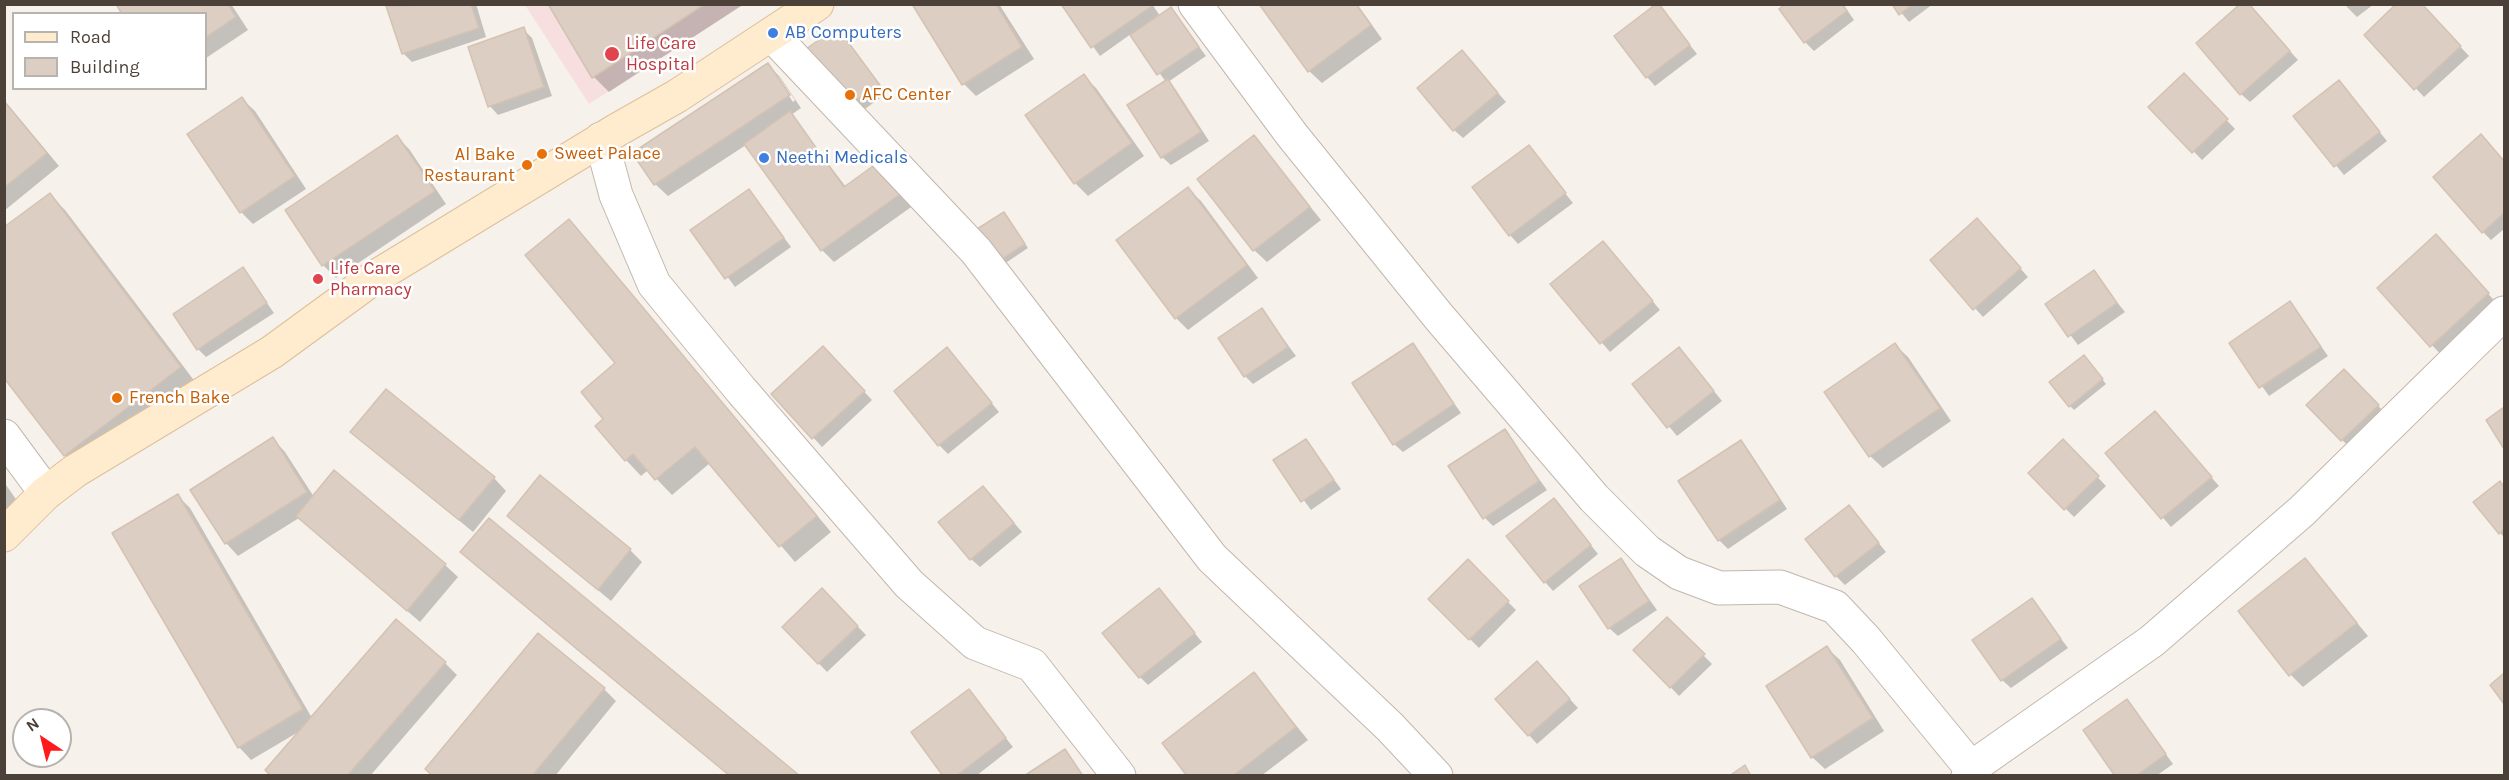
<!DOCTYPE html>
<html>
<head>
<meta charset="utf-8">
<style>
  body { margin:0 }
  #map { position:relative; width:2509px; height:780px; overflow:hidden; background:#f6f1eb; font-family:Karla,sans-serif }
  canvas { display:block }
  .frame { position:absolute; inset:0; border:6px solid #4c4138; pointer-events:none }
  .legend { position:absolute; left:12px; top:12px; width:195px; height:78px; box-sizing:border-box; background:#fff; border:2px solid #b7b3af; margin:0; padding:8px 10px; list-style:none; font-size:18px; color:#4c4138 }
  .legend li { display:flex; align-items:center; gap:12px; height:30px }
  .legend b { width:30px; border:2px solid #b7b3af }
  .north { position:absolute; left:12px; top:708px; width:60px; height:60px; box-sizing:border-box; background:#fff; border:2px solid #b7b3af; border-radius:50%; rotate:325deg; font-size:16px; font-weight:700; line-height:24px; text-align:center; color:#4c4138 }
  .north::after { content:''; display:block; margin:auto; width:21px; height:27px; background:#ff1a1c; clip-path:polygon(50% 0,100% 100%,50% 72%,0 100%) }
</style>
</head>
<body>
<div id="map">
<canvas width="2509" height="780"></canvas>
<div class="frame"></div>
<ul class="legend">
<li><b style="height:8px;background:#ffebcd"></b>Road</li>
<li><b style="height:16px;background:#dccec3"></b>Building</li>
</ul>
<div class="north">N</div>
</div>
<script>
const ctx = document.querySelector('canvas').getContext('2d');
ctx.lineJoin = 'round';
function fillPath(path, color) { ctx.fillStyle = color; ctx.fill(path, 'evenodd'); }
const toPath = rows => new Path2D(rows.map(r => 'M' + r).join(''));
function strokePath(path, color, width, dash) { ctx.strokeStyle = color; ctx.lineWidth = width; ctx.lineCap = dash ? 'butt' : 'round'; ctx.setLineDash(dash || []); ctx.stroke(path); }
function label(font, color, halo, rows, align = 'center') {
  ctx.font = font + ' Karla,sans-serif'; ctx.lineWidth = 5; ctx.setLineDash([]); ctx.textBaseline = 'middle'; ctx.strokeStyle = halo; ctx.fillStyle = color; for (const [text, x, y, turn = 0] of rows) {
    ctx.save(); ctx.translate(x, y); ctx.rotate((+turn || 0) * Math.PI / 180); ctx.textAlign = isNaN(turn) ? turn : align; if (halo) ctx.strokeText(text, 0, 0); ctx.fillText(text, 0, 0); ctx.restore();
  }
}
fillPath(toPath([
  [525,5,743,5,589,104]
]), '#f7dfdf');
fillPath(toPath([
  [118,4,231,4,248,30,206,58,206,14],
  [394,4,476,4,486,37,412,62,403,53,388,7],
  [550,4,744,4,609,92,594,77],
  [913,4,999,4,1034,59,976,96,964,84],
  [1062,4,1152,4,1160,16,1171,9,1206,56,1168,82,1176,90,1209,141,1171,165,1162,157,1166,82,1131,34,1100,56],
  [1261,4,1357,4,1382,39,1322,83,1309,71],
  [1788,4,1843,4,1854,20,1814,51,1805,42],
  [1894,4,1933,4,1909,22],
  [2344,4,2374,4,2357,17],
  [2421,4,2469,56,2424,97,2366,35],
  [1658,5,1697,54,1655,86,1647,77],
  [2254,11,2298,60,2250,102,2241,94],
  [523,29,532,38,552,96,498,115,490,106],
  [837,29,887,93,858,114],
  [1470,61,1506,102,1463,138,1454,130],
  [768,65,780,77,801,108,791,115,846,187,880,163,914,205,834,262,822,250,746,145,668,196,655,184],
  [776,77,779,77,795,100,793,102],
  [2184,75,2235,129,2202,160,2150,107],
  [1083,76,1096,88,1144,156,1088,196,1075,183,1027,115],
  [2339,82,2387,141,2344,175,2295,116],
  [242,99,255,111,306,189,253,224,241,212],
  [4,100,59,166,4,211],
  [397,137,409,149,446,204,336,278,323,265],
  [1254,137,1321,220,1267,262,1254,250],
  [2490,145,2504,162,2504,229,2491,240,2483,232],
  [1528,147,1573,203,1518,244,1510,235],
  [1188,189,1201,201,1258,278,1188,330,1176,318],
  [749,191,791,247,735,287,693,230],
  [50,195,65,210,196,383,80,470,65,455],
  [1007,218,1028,248,1004,264,1000,260],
  [569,221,831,532,795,562,710,463,672,495,648,470,641,476,626,460,606,419,617,363],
  [1985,229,2028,277,1983,317,1932,260],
  [2448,249,2500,307,2444,358,2379,288],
  [1612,252,1660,310,1610,352,1552,285],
  [243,269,274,313,206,357,198,349],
  [2093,272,2125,312,2078,345,2047,304],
  [2290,303,2328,356,2269,396,2231,343],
  [1262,310,1296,356,1253,384,1245,376],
  [1413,345,1461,413,1403,452,1394,444],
  [1895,345,1908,357,1951,421,1883,468,1870,456],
  [947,349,999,412,948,454,939,445],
  [832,357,872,400,822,447,773,394],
  [1687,358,1722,401,1677,436,1634,384],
  [2088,361,2106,384,2074,410,2070,406],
  [2344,371,2387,415,2351,449,2308,405],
  [2504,409,2504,446,2488,420],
  [2163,422,2219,486,2171,527,2107,453],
  [1504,431,1547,490,1493,526,1485,518],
  [352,432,494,478,506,491,473,532],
  [273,439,285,452,314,497,445,565,458,577,420,622,299,518,238,556,226,543],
  [1306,441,1341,489,1311,510,1275,461],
  [2063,441,2106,486,2074,517,2030,473],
  [1740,442,1749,451,1787,509,1728,549,1719,540],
  [4,482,22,508,4,520],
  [2500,483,2504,488,2504,537,2500,533],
  [178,496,190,508,312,718,445,663,457,675,370,776,273,776,300,731,251,760,239,747],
  [991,496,1022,532,980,567,971,559],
  [1849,507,1886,552,1845,585,1836,576],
  [1562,509,1598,554,1553,591,1545,582],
  [509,516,630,550,642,562,611,601],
  [462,552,729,776,475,565],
  [1621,560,1657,610,1618,636,1609,628],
  [2305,560,2368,636,2303,687,2291,675],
  [1468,562,1516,610,1479,648,1430,599],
  [822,590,866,635,827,672,784,627],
  [1159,590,1202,642,1148,685,1140,677],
  [2032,600,2068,648,2011,688,2002,680],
  [1667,619,1712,664,1679,696,1635,650],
  [1827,648,1840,660,1884,731,1825,769,1812,757],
  [1545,672,1578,708,1537,744,1529,735],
  [1254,674,1308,740,1261,776,1188,776],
  [604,689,616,701,555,776,434,776],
  [968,691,1013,747,976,776,945,776],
  [2127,701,2173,764,2156,776,2117,776],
  [1065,751,1084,776,1027,776]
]), '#0003');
const building = toPath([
  [116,4,228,4,236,17,206,37,206,14,122,14,116,4],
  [471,4,479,28,402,54,386,6,471,4],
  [548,4,705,4,592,78,548,4],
  [912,4,996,4,1022,47,962,85,912,4],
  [1061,4,1151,4,1152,6,1091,48,1061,4],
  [1259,4,1356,4,1371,25,1308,72,1259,4],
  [1656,4,1659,4,1690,45,1646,78,1614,36,1656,4],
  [1785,4,1842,4,1847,11,1804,43,1779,9,1785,4],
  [1892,4,1913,4,1899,15,1892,4],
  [2240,4,2249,4,2290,51,2240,95,2196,43,2240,4],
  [2396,4,2422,4,2461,46,2414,90,2364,35,2396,4],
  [1171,7,1199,47,1157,75,1130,35,1171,7],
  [524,27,544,87,488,107,468,47,524,27],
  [837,27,879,84,848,106,806,49,837,27],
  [1462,50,1498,93,1453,131,1417,88,1462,50],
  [768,63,790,95,654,185,632,153,768,63],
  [2184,73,2228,119,2192,153,2148,107,2184,73],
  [1084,74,1132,143,1074,184,1025,115,1084,74],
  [1168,79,1201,132,1161,158,1127,105,1168,79],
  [2339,80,2380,132,2334,167,2293,116,2339,80],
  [242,97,295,176,240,213,187,134,242,97],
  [4,101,47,153,4,188,4,101],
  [790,111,844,187,880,161,903,192,821,251,744,144,790,111],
  [2481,134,2504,161,2504,213,2482,233,2433,177,2481,134],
  [397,135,435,191,322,266,285,210,397,135],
  [1254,135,1310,207,1253,251,1197,179,1254,135],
  [1529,145,1566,193,1509,236,1472,187,1529,145],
  [1188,187,1247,265,1175,319,1116,240,1188,187],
  [749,189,784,238,725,279,690,230,749,189],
  [50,193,181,367,64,456,4,378,4,227,50,193],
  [1004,212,1025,244,999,261,977,229,1004,212],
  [1977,218,2021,268,1973,310,1930,260,1977,218],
  [569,219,817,516,779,547,695,447,655,480,633,454,625,461,595,426,603,419,581,392,615,363,525,255,569,219],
  [2436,234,2489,293,2430,347,2377,288,2436,234],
  [1603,241,1653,301,1600,344,1550,284,1603,241],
  [243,267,267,303,197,350,173,314,243,267],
  [2094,270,2117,303,2068,337,2045,304,2094,270],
  [2290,301,2321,347,2259,388,2229,343,2290,301],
  [1262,308,1288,347,1244,377,1218,338,1262,308],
  [1413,343,1454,404,1393,445,1352,383,1413,343],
  [1895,343,1940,408,1869,457,1824,392,1895,343],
  [823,346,865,391,812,439,771,394,823,346],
  [947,347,992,403,938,446,894,391,947,347],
  [1679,347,1714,391,1667,428,1632,384,1679,347],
  [2084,355,2103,379,2069,407,2049,382,2084,355],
  [2344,369,2379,405,2341,441,2306,405,2344,369],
  [386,389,495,477,459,520,350,432,386,389],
  [2504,407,2504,449,2486,420,2504,407],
  [2155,411,2212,477,2161,519,2105,453,2155,411],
  [1505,429,1539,481,1483,519,1448,466,1505,429],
  [273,437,307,492,225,544,190,490,273,437],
  [1306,439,1334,480,1301,502,1273,460,1306,439],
  [2063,439,2099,476,2064,510,2028,473,2063,439],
  [1741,440,1780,500,1718,541,1678,481,1741,440],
  [334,470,446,564,407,611,296,516,334,470],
  [540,475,631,549,598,590,507,516,540,475],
  [2500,481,2504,487,2504,529,2499,534,2473,502,2500,481],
  [983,486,1014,523,970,560,938,522,983,486],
  [178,494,303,709,238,748,112,533,178,494],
  [1554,498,1591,545,1544,583,1506,536,1554,498],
  [1849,505,1879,543,1835,577,1805,539,1849,505],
  [489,518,800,776,730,776,460,552,489,518],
  [1621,558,1649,601,1608,629,1579,586,1621,558],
  [2305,558,2357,623,2289,676,2238,611,2305,558],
  [1468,559,1509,601,1469,640,1428,599,1468,559],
  [822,588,858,626,818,664,782,627,822,588],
  [1159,588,1195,633,1139,678,1102,633,1159,588],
  [2032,598,2061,639,2001,681,1972,640,2032,598],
  [1667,617,1705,654,1670,688,1633,650,1667,617],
  [396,619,446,662,347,776,271,776,265,770,396,619],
  [538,633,605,688,532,776,433,776,425,769,538,633],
  [1827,646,1873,718,1811,758,1766,686,1827,646],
  [1537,661,1570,699,1528,736,1495,699,1537,661],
  [1254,672,1296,727,1233,776,1187,776,1162,743,1254,672],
  [2504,673,2504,704,2490,685,2504,673],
  [969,689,1006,738,956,776,943,776,911,732,969,689],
  [2127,699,2166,754,2136,776,2115,776,2083,730,2127,699],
  [1065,749,1083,776,1024,776,1065,749],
  [1745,765,1751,776,1729,776,1745,765]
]);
fillPath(building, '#dccec3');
strokePath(building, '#d4c2b2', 1.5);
const minor = toPath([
  [1195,4,1292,135,1439,317,1594,498,1647,551,1679,573,1719,588,1780,587,1835,607,1866,640,1971,768],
  [772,35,976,251,1212,558,1390,727,1436,776],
  [601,139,616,195,654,284,741,390,909,584,975,643,1032,665,1119,776],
  [4,436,46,493],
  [1968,776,1971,768,2152,641,2302,511,2504,313]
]);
const secondary = toPath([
  [4,535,46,493,75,471,272,352,372,279,617,130,677,96,817,4]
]);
strokePath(minor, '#c3b7ad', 35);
strokePath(secondary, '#dcc09b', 35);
strokePath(minor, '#fff', 33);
strokePath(secondary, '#ffebcd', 33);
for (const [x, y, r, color] of [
  [773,33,6,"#3f7fe0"],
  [612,54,8,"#e0444e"],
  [850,95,6,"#e8710a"],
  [542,154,6,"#e8710a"],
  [764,158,6,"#3f7fe0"],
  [527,165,6,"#e8710a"],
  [318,279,6,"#e0444e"],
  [117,398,6,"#e8710a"]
]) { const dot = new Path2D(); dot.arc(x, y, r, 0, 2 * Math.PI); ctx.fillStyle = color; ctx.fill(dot); strokePath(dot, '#fff', 2); }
label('18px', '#366cbe', '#fff', [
  ["AB Computers",785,33],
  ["Neethi Medicals",776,158]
], 'left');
label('18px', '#be3a42', '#fff', [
  ["Life Care",626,44],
  ["Hospital",626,65],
  ["Life Care",330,269],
  ["Pharmacy",330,290]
], 'left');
label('18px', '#c56008', '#fff', [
  ["AFC Center",862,95],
  ["Sweet Palace",554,154],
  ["Al Bake",515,155,"right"],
  ["Restaurant",515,176,"right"],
  ["French Bake",129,398]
], 'left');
</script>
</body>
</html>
